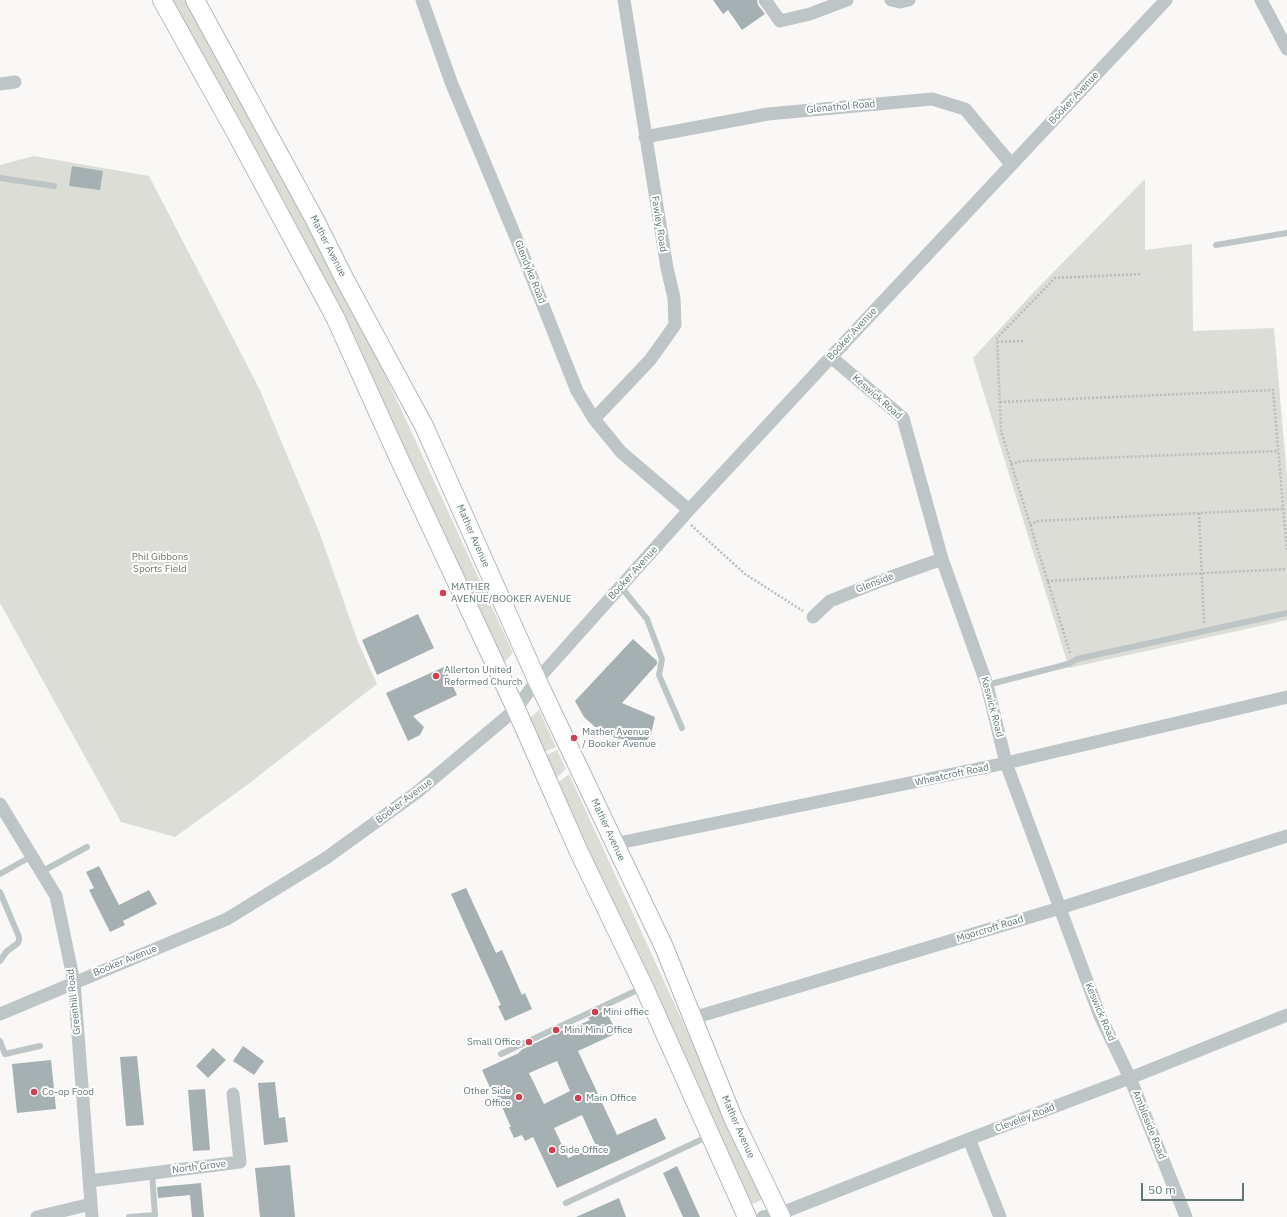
<!DOCTYPE html>
<html>
<head>
<meta charset="utf-8">
<style>
  body { margin:0 }
  #map { position:relative; width:1287px; height:1217px; overflow:hidden; background:#f9f8f7; font-family:"IBM Plex Sans",sans-serif }
  canvas { display:block }
  .scale { position:absolute; left:1141px; top:1183px; width:103px; height:18px; box-sizing:border-box; border:2px solid #627778; border-top:0; padding-left:5px; font-size:12px; line-height:14px; white-space:nowrap; color:#627778; -webkit-text-stroke:3px #fff; paint-order:stroke }
</style>
</head>
<body>
<div id="map">
<canvas width="1287" height="1217"></canvas>
<div class="scale">50 m</div>
</div>
<script>
const ctx = document.querySelector('canvas').getContext('2d');
ctx.lineJoin = 'round';
function fillPath(path, color) { ctx.fillStyle = color; ctx.fill(path, 'evenodd'); }
const toPath = rows => new Path2D(rows.map(r => 'M' + r).join(''));
function strokePath(path, color, width, dash) { ctx.strokeStyle = color; ctx.lineWidth = width; ctx.lineCap = dash ? 'butt' : 'round'; ctx.setLineDash(dash || []); ctx.stroke(path); }
function label(font, color, halo, rows, align = 'center') {
  ctx.font = font + ' "IBM Plex Sans",sans-serif'; ctx.lineWidth = 4; ctx.setLineDash([]); ctx.textBaseline = 'middle'; ctx.strokeStyle = halo; ctx.fillStyle = color; for (const [text, x, y, turn = 0] of rows) {
    ctx.save(); ctx.translate(x, y); ctx.rotate((+turn || 0) * Math.PI / 180); ctx.textAlign = isNaN(turn) ? turn : align; if (halo) ctx.strokeText(text, 0, 0); ctx.fillText(text, 0, 0); ctx.restore();
  }
}
fillPath(toPath([
  [169,0,188,0,373,348,513,653,500,667],
  [34,156,149,176,259,388,320,534,358,642,377,684,247,785,175,837,121,822,0,603,0,165],
  [1145,179,1145,250,1192,244,1193,331,1274,328,1287,477,1287,620,1069,668,973,358,1032,294],
  [539,710,556,747,540,754,525,722],
  [557,750,566,769,553,781,542,757],
  [569,774,764,1199,748,1206,555,785]
]), '#dcddd6');
fillPath(toPath([
  [713,0,757,0,758,5,765,14,742,30,728,10,723,14],
  [72,166,103,171,100,190,69,186],
  [418,614,434,648,377,675,362,640],
  [633,639,657,661,657,664,622,703,655,717,651,734,645,743,625,740,604,735,584,717,575,701],
  [444,667,457,695,413,716,424,727,420,735,408,741,386,693],
  [99,866,119,905,149,890,157,904,123,921,125,925,110,932,89,890,94,888,86,872],
  [466,888,496,953,502,950,522,995,525,993,532,1009,505,1021,498,1006,501,1005,451,894],
  [605,1010,606,1013,607,1013,617,1033,578,1051,617,1135,656,1118,666,1139,557,1188,533,1137,525,1141,522,1135,514,1138,509,1127,511,1127,494,1089,491,1090,482,1070,519,1053,519,1052,521,1051,521,1050,569,1027,570,1029,590,1020,588,1018],
  [557,1061,570,1091,544,1104,529,1073],
  [582,1115,596,1146,568,1158,554,1128],
  [243,1046,264,1061,254,1075,233,1061],
  [213,1048,226,1060,208,1078,196,1066],
  [137,1056,144,1125,126,1126,120,1057],
  [51,1060,56,1109,17,1113,12,1064],
  [275,1082,279,1118,285,1117,288,1142,264,1145,258,1083],
  [205,1089,210,1150,193,1151,188,1090],
  [290,1165,295,1217,260,1217,255,1168],
  [677,1166,683,1179,700,1217,683,1217,663,1173],
  [201,1183,204,1217,192,1217,190,1195,158,1198,157,1187],
  [619,1198,626,1217,576,1217]
]), '#a4b0b1');
const secondary = toPath([
  [162,0,236,133,335,317,396,452,516,709,579,852,644,987,747,1217],
  [195,0,315,220,344,278,424,426,537,680,664,947,733,1118,781,1217]
]);
strokePath(secondary, '#afb8b9', 20);
strokePath(toPath([
  [997,342,1025,341],
  [1000,402,1273,390,1287,552],
  [1011,464,1022,461,1278,451],
  [1199,513,1204,623],
  [691,525,745,574,803,611],
  [1030,525,1037,521,1283,509],
  [1047,581,1287,569],
  [1070,653,1001,431,997,338,1055,278,1141,274]
]), '#b7bdbd', 2.5, [2, 2]);
strokePath(toPath([
  [0,178,54,186],
  [1216,245,1287,233],
  [621,587,647,619,662,659,659,675,682,728],
  [987,685,1068,664,1077,659,1287,613],
  [41,872,87,847],
  [0,874,32,856],
  [0,892,19,937,19,940,18,943,6,952,0,961],
  [0,1041,5,1054,40,1046],
  [501,1054,642,988],
  [566,1203,709,1136],
  [129,1217,155,1215,152,1173]
]), '#bec5c6', 6);
strokePath(toPath([
  [422,0,451,82,519,245,577,391,594,419,621,452,689,510],
  [765,0,780,21,810,14,847,0],
  [891,0,900,2,909,0],
  [1261,0,1287,49],
  [0,84,15,82],
  [645,137,768,114,932,99,965,109,1011,164],
  [831,357,903,418,942,559,987,685,1006,763,1100,1016,1130,1078,1186,1217],
  [594,419,650,360,675,325,674,298,667,268,624,0],
  [813,617,830,601,880,581,942,559],
  [0,804,56,896,74,982,92,1217],
  [614,844,1006,763,1287,697],
  [0,1014,227,919,326,858,416,793,516,709,537,680,689,510,831,357,1166,0],
  [693,1018,1060,908,1287,836],
  [969,1139,1000,1217],
  [89,1181,240,1162,233,1094],
  [37,1217,91,1204],
  [763,1217,779,1214,969,1139,1130,1078,1287,1015]
]), '#bec5c6', 13);
strokePath(secondary, '#fff', 18);
for (const [x, y, r, color] of [
  [443,593,4,"#d03f51"],
  [436,676,4,"#d03f51"],
  [574,738,4,"#d03f51"],
  [595,1012,4,"#d03f51"],
  [556,1030,4,"#d03f51"],
  [529,1042,4,"#d03f51"],
  [34,1092,4,"#d03f51"],
  [519,1097,4,"#d03f51"],
  [578,1098,4,"#d03f51"],
  [552,1150,4,"#d03f51"]
]) { const dot = new Path2D(); dot.arc(x, y, r, 0, 2 * Math.PI); ctx.fillStyle = color; ctx.fill(dot); strokePath(dot, '#fff', 1.5); }
label('10px', '#627778', '#fff', [
  ["Booker Avenue",1074,98,-47],
  ["Glenathol Road",841,107,-5],
  ["Fawley Road",659,224,81],
  ["Mather Avenue",328,246,63],
  ["Glendyke Road",530,272,68],
  ["Booker Avenue",852,334,-47],
  ["Keswick Road",877,397,41],
  ["Mather Avenue",473,536,66],
  ["Booker Avenue",633,573,-48],
  ["Glenside",875,583,-21],
  ["Keswick Road",992,707,75],
  ["Wheatcroft Road",952,775,-12],
  ["Booker Avenue",404,801,-37],
  ["Mather Avenue",608,830,65],
  ["Moorcroft Road",990,929,-17],
  ["Booker Avenue",125,961,-22],
  ["Greenhill Road",74,1002,-96],
  ["Keswick Road",1100,1012,67],
  ["Cleveley Road",1025,1118,-21],
  ["Ambleside Road",1149,1125,68],
  ["Mather Avenue",738,1127,66],
  ["North Grove",199,1167,-7]
]);
label('10px', '#6f7765', '#fff', [
  ["Phil Gibbons",160,557],
  ["Sports Field",160,569]
]);
label('10px', '#627778', '#fff', [
  ["MATHER",451,587],
  ["AVENUE/BOOKER AVENUE",451,599],
  ["Allerton United",444,670],
  ["Reformed Church",444,682],
  ["Mather Avenue",582,732],
  ["/ Booker Avenue",582,744],
  ["Mini offiec",603,1012],
  ["Mini Mini Office",564,1030],
  ["Small Office",521,1042,"right"],
  ["Other Side",511,1091,"right"],
  ["Office",511,1103,"right"],
  ["Co-op Food",42,1092],
  ["Main Office",586,1098],
  ["Side Office",560,1150]
], 'left');
</script>
</body>
</html>
